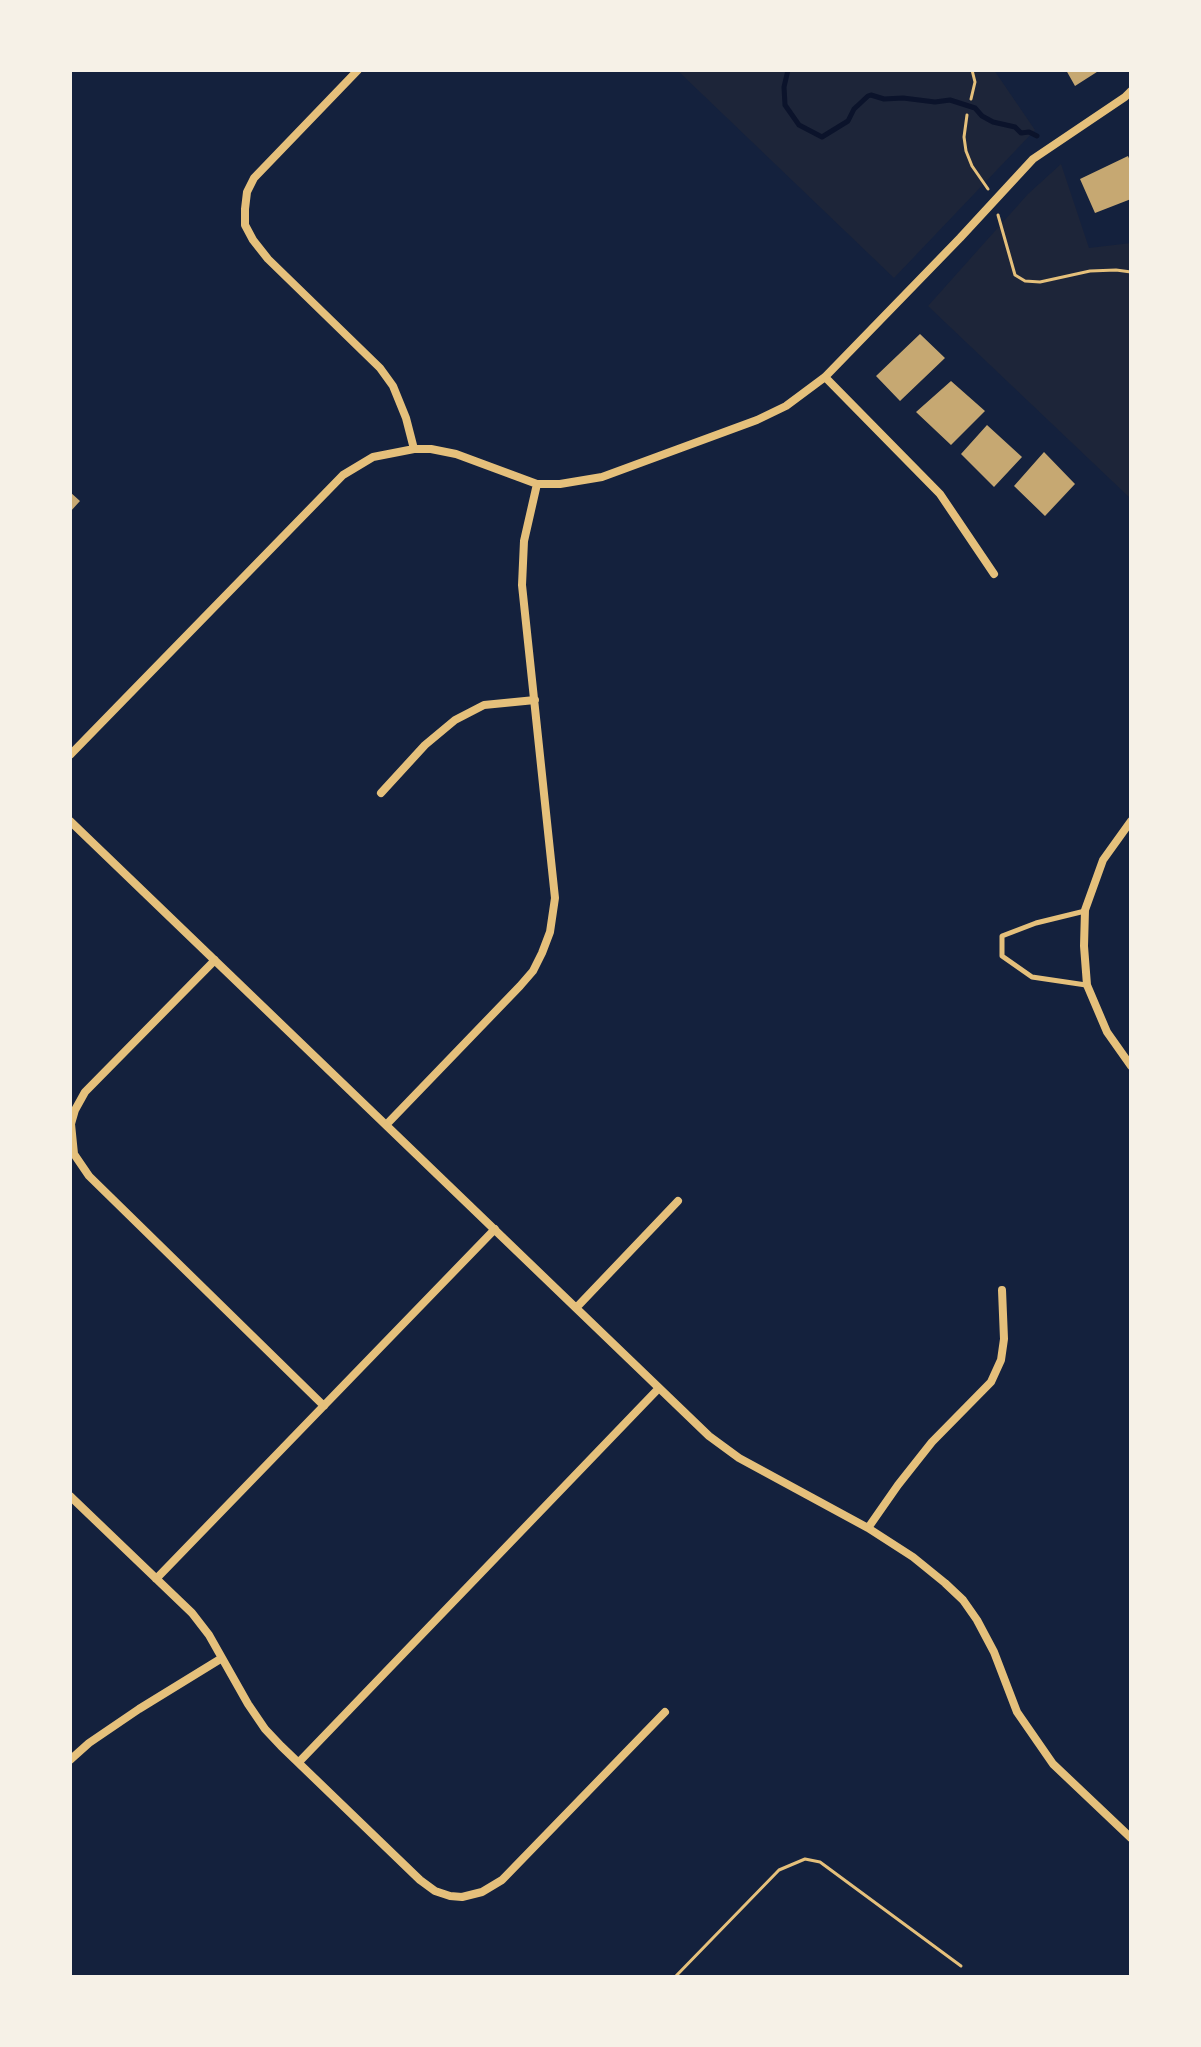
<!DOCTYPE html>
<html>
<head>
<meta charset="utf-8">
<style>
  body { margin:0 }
  #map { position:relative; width:1201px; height:2047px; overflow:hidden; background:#14213d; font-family:"Zilla Slab",serif }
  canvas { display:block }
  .frame { position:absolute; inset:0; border:72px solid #f6f1e7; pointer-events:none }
</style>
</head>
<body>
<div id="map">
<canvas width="1201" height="2047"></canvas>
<div class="frame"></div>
</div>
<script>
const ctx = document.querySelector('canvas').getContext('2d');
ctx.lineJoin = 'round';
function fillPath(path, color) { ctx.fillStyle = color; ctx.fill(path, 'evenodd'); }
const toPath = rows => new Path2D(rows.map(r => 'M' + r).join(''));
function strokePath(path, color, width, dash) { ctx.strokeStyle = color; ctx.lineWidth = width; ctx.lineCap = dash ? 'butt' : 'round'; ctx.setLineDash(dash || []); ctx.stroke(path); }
fillPath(toPath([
  [677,70,994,70,1035,130,894,278],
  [1061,164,1089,248,1131,243,1131,499,928,306,1028,194]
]), '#1d2539');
strokePath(toPath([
  [788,70,784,87,785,105,799,125,822,137,848,121,854,109,868,96,871,95,884,99,903,98,935,102,950,100,975,108,982,116,993,122,1015,127,1021,133,1029,132,1037,136]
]), '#0b132b', 5);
fillPath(toPath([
  [1066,70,1100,70,1075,86],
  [1128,156,1131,163,1131,199,1095,213,1080,179],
  [920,334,945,358,900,401,876,376],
  [951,381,985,411,951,445,916,412],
  [987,425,1022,457,994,487,961,454],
  [1044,452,1075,484,1045,516,1014,486],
  [70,492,80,501,70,512]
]), '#c6a872');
strokePath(toPath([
  [971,99,975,82,972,70],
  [967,115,964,137,966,151,972,166,988,189],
  [998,215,1015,275,1025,281,1040,282,1090,271,1116,270,1131,272],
  [675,1977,779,1870,805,1859,820,1862,961,1966]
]), '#e5c07b', 3);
strokePath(toPath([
  [1085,911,1036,923,1002,936,1002,956,1032,977,1086,985]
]), '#e5c07b', 5);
strokePath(toPath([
  [358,70,254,178,247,192,245,209,245,225,253,240,268,259,380,368,393,386,406,418,414,449],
  [825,377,940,494,994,574],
  [70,755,343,475,373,457,414,449,431,449,456,454,537,484,560,484,602,477,757,420,786,406,825,377,960,238,1033,159,1125,97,1131,91],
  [381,793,425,745,455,720,484,705,535,700],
  [70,821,709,1436,739,1458,868,1528,913,1557,945,1583,963,1600,977,1620,994,1652,1017,1712,1053,1764,1131,1838],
  [1131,821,1103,860,1085,910,1084,946,1087,985,1107,1032,1131,1066],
  [215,960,85,1092,75,1110,71,1124,74,1154,89,1176,324,1406],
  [386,1125,520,986,533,971,542,953,550,932,555,898,522,585,524,541,537,484],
  [576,1308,678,1201],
  [70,1496,192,1613,209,1635,248,1704,265,1729,281,1746,420,1880,435,1891,450,1896,462,1897,482,1892,502,1880,665,1712],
  [868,1528,898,1485,932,1442,991,1382,1001,1360,1004,1339,1002,1290],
  [156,1579,495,1229],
  [70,1760,89,1743,139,1709,222,1658],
  [299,1762,659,1388]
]), '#e5c07b', 8);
</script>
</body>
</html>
